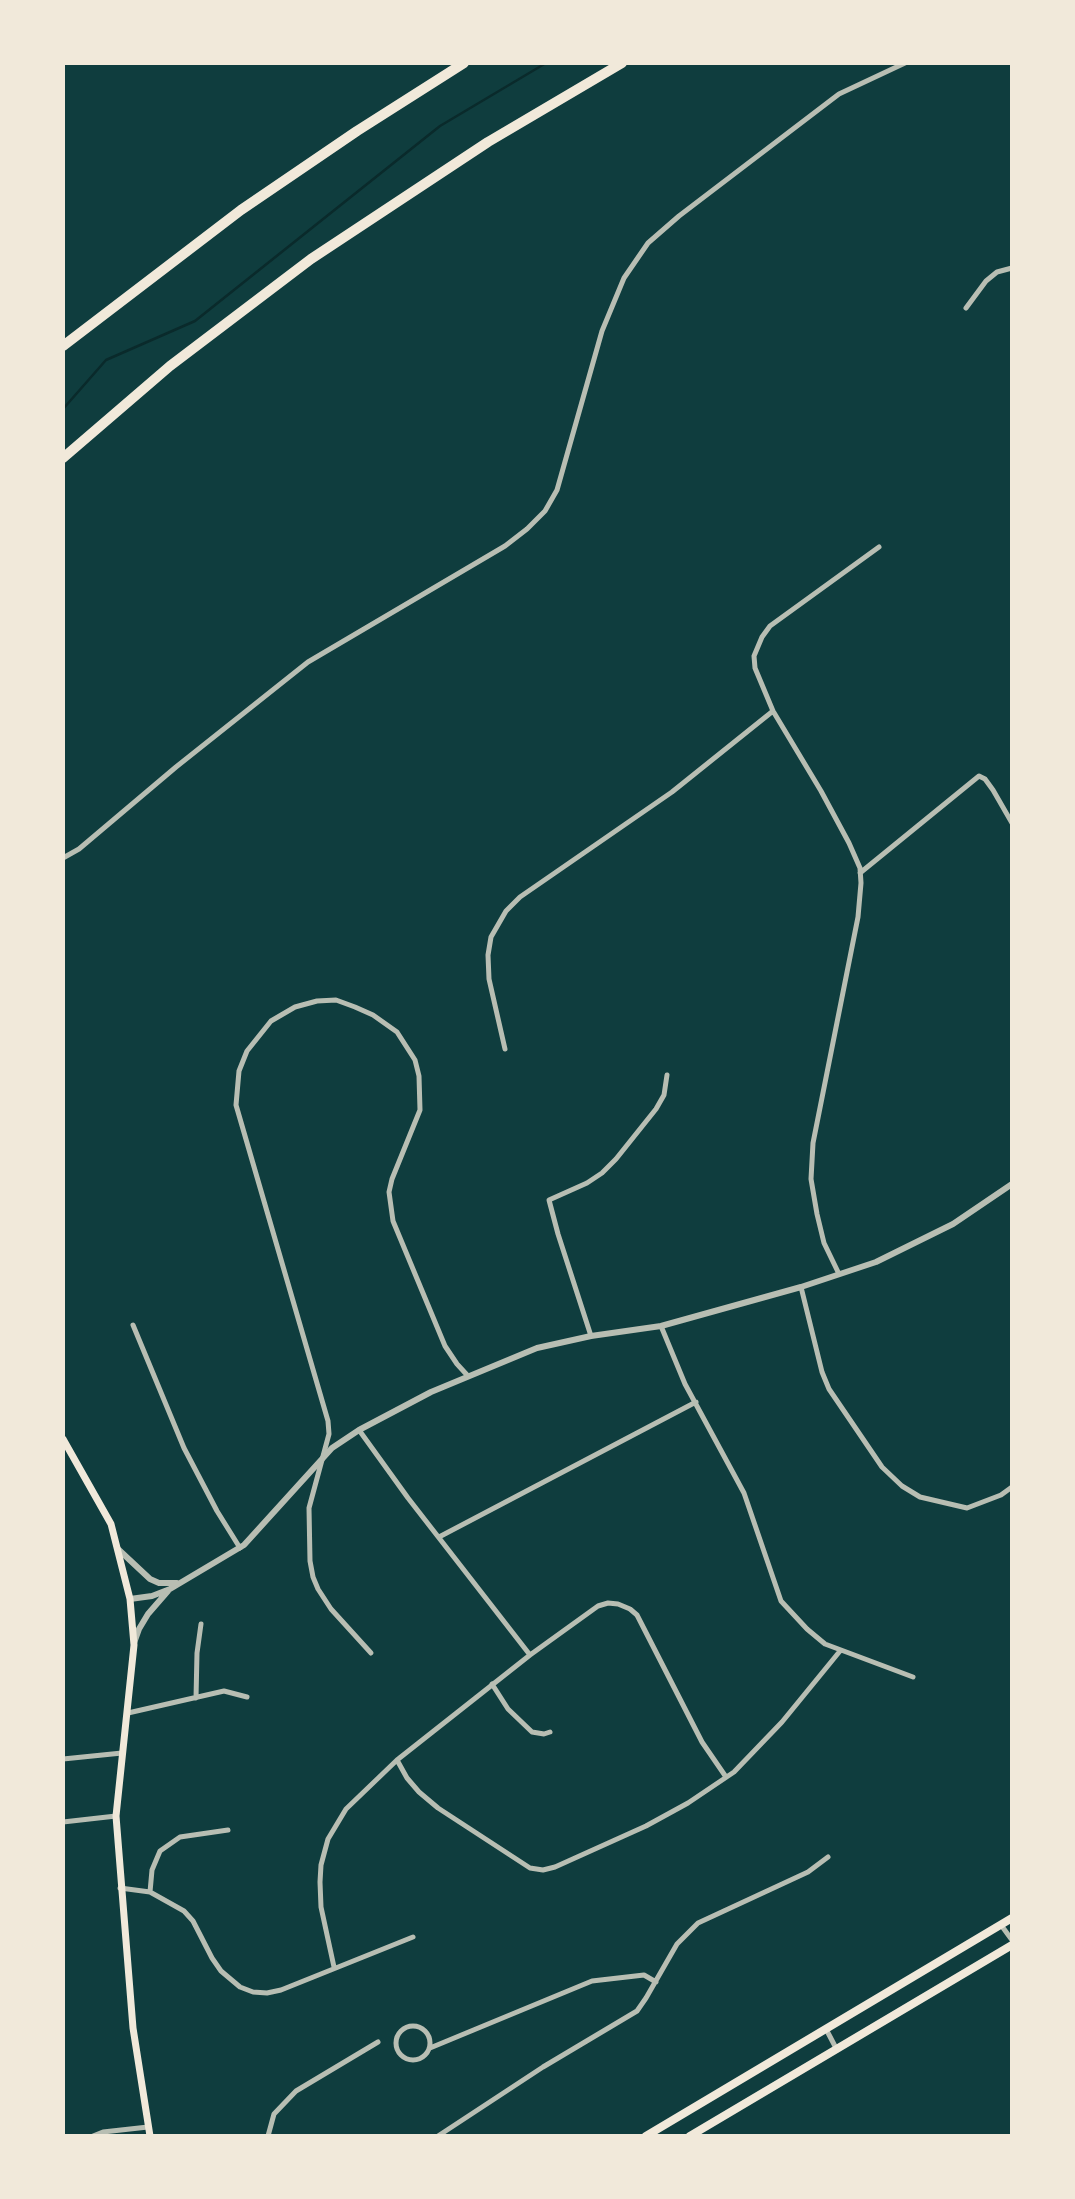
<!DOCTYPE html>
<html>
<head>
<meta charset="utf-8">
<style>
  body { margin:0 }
  #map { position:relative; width:1075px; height:2199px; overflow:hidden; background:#0f3d3e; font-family:"Zilla Slab",serif }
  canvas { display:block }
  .frame { position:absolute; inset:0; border:65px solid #f1e9da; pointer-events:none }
</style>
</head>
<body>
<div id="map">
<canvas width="1075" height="2199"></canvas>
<div class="frame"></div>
</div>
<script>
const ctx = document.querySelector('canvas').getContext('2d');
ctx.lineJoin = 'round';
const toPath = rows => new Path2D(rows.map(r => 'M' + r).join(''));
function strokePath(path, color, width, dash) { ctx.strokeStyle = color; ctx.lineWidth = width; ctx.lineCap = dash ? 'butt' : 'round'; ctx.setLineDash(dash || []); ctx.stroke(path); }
strokePath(toPath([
  [63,409,106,360,195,321,440,126,546,63]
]), '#0a2a2b', 2.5);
strokePath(toPath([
  [966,308,986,281,997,272,1012,268],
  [63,858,79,849,176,767,308,662,505,546,527,529,545,511,557,490,602,331,624,278,648,243,679,216,839,94,905,63],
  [860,873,979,776,985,779,993,790,1012,823],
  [505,1049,489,979,488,955,491,937,506,911,520,897,672,792,773,711],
  [839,1274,824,1243,817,1214,811,1179,813,1143,858,917,861,883,860,868,849,843,821,791,773,711,755,668,754,656,762,637,770,626,879,547],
  [801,1287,822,1372,829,1389,882,1467,902,1486,920,1497,967,1508,1001,1495,1012,1487],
  [133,1325,184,1448,217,1511,240,1548],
  [661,1326,685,1384,744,1493,781,1601,807,1629,825,1644,913,1677],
  [591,1336,558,1234,549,1200,587,1183,602,1173,616,1159,656,1109,664,1095,667,1075],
  [359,1430,408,1498,530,1655],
  [439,1537,696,1402],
  [371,1653,331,1609,318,1589,313,1577,310,1561,309,1508,329,1434,328,1421,236,1105,239,1071,247,1051,271,1021,295,1007,317,1001,336,1000,355,1007,373,1015,397,1032,415,1060,419,1076,420,1110,392,1179,389,1192,393,1221,445,1346,457,1364,468,1376],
  [492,1684,508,1709,532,1732,544,1734,550,1732],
  [196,1698,197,1653,201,1624],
  [128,1713,224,1691,247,1697],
  [63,1759,122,1753],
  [397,1760,407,1778,419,1792,438,1808,530,1868,543,1870,555,1867,646,1826,688,1803,734,1772,782,1722,840,1651],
  [63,1822,116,1816],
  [120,1888,150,1892,184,1911,193,1921,212,1958,221,1971,240,1987,253,1992,267,1993,281,1990,413,1937],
  [150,1892,152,1870,160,1851,180,1837,228,1830],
  [1001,1925,1012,1940],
  [334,1967,321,1907,320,1882,321,1865,328,1839,346,1809,397,1760,530,1655,598,1606,608,1603,618,1604,630,1609,637,1615,702,1742,726,1777],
  '396 2043a17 17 0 1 1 34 0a17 17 0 1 1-34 0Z',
  [826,2029,837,2050],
  [430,2048,592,1981,644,1975,656,1982],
  [93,2136,103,2132,148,2127],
  [268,2136,274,2114,296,2091,378,2042],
  [438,2136,543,2067,637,2011,646,1998,677,1944,698,1923,808,1872,828,1857]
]), '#b8beb3', 5);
strokePath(toPath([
  [119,1550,150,1579,159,1583,177,1583],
  [130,1599,152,1596,170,1589,244,1545,332,1448,359,1430,431,1392,537,1348,591,1336,661,1326,801,1287,876,1262,953,1224,1012,1184],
  [134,1643,139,1629,148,1614,168,1591]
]), '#b8beb3', 6);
strokePath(toPath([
  [63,1439,111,1524,130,1599,134,1645,116,1816,133,2028,150,2136]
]), '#f1e9da', 7);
strokePath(toPath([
  [646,2136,1012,1918],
  [690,2136,1012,1945]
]), '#f1e9da', 8);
strokePath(toPath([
  [63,346,241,210,357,131,464,63],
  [63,458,170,366,311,259,488,142,622,63]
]), '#f1e9da', 10);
</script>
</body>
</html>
